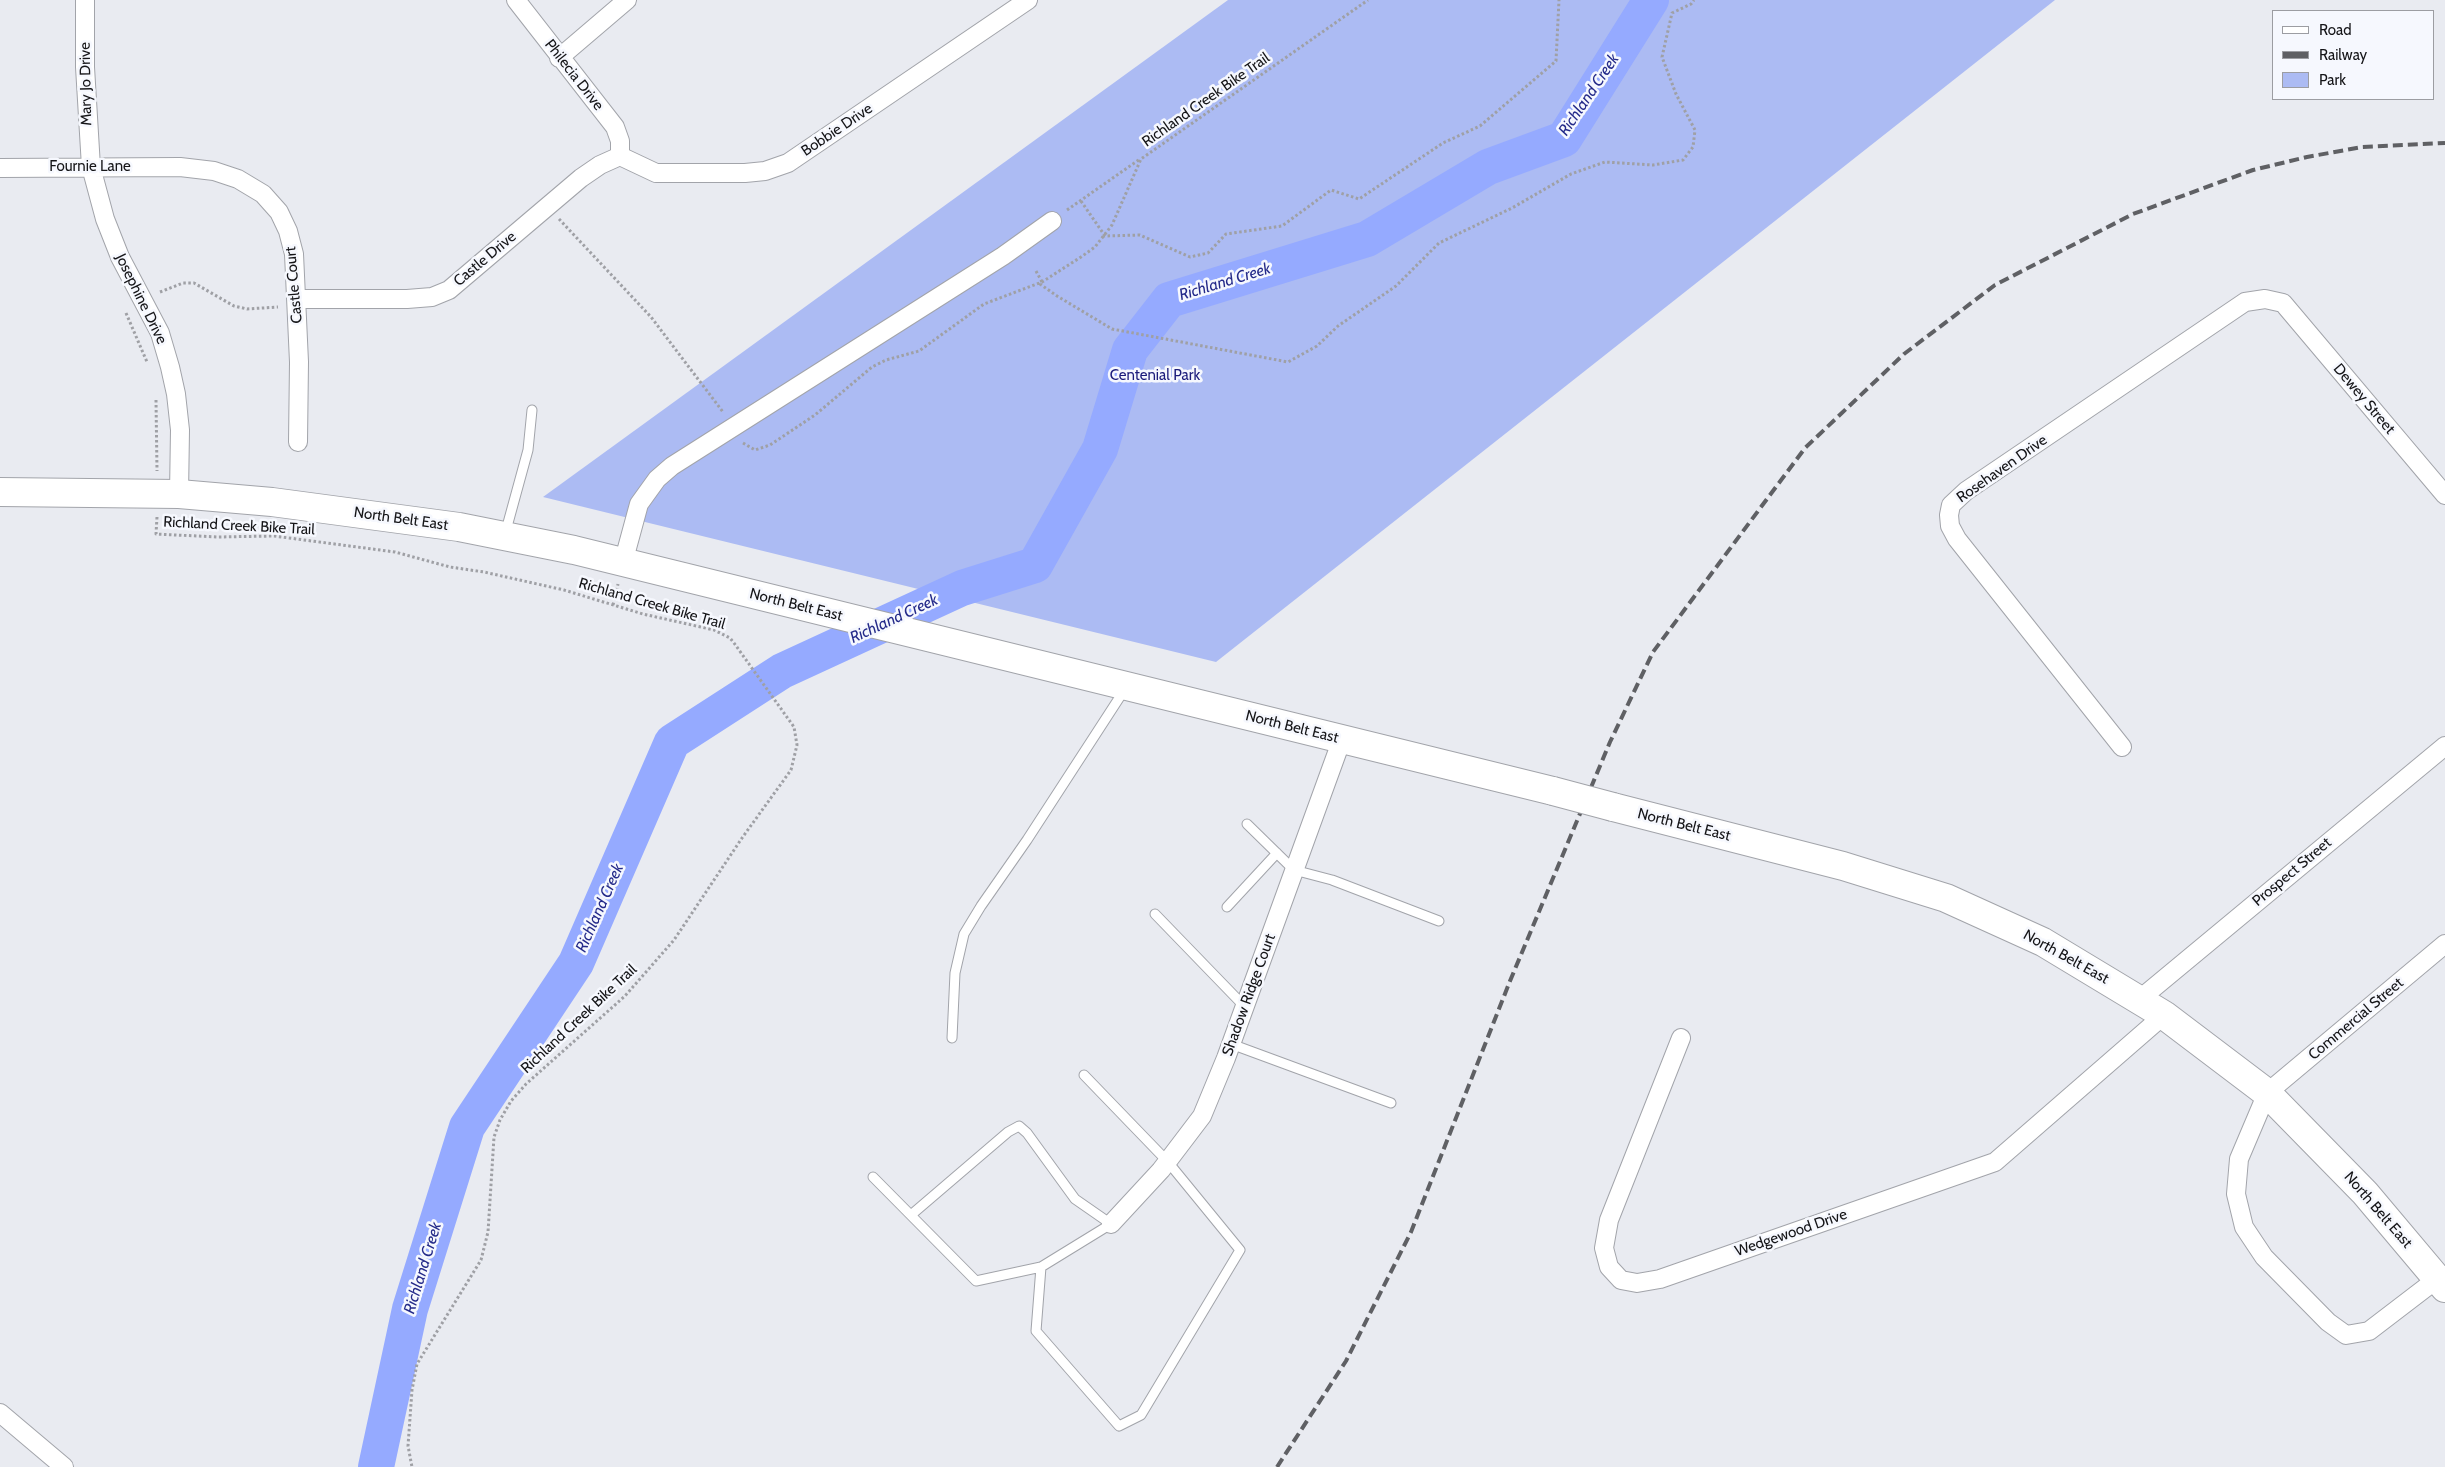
<!DOCTYPE html>
<html>
<head>
<meta charset="utf-8">
<style>
  body { margin:0 }
  #map { position:relative; width:2445px; height:1467px; overflow:hidden; background:#e9ebf1; font-family:Cabin,sans-serif }
  canvas { display:block }
  .legend { position:absolute; left:2272px; top:10px; width:162px; height:90px; box-sizing:border-box; background:#f6f8fe; border:1px solid #9c9da2; margin:0; padding:6px 9px; list-style:none; font-size:15px; color:#151518 }
  .legend li { display:flex; align-items:center; gap:10px; height:25px }
  .legend b { width:25px; border:1px solid #9c9da2 }
</style>
</head>
<body>
<div id="map">
<canvas width="2445" height="1467"></canvas>
<ul class="legend">
<li><b style="height:6px;background:#fff"></b>Road</li>
<li><b style="height:6px;background:#5f6064"></b>Railway</li>
<li><b style="height:14px;background:#acbbf3"></b>Park</li>
</ul>
</div>
<script>
const ctx = document.querySelector('canvas').getContext('2d');
ctx.lineJoin = 'round';
function fillPath(path, color) { ctx.fillStyle = color; ctx.fill(path, 'evenodd'); }
const toPath = rows => new Path2D(rows.map(r => 'M' + r).join(''));
function strokePath(path, color, width, dash) { ctx.strokeStyle = color; ctx.lineWidth = width; ctx.lineCap = dash ? 'butt' : 'round'; ctx.setLineDash(dash || []); ctx.stroke(path); }
function label(font, color, halo, rows, align = 'center') {
  ctx.font = font + ' Cabin,sans-serif'; ctx.lineWidth = 5; ctx.setLineDash([]); ctx.textBaseline = 'middle'; ctx.strokeStyle = halo; ctx.fillStyle = color; for (const [text, x, y, turn = 0] of rows) {
    ctx.save(); ctx.translate(x, y); ctx.rotate((+turn || 0) * Math.PI / 180); ctx.textAlign = isNaN(turn) ? turn : align; if (halo) ctx.strokeText(text, 0, 0); ctx.fillText(text, 0, 0); ctx.restore();
  }
}
fillPath(toPath([
  [1228,0,2055,0,1216,662,543,497]
]), '#acbbf3');
strokePath(toPath([
  [376,1467,410,1309,467,1127,576,963,672,742,782,671,962,588,1035,565,1100,449,1130,350,1169,300,1367,239,1488,167,1564,139,1651,0]
]), '#95aaff', 36);
const service = toPath([
  [505,534,528,450,532,410],
  [1247,824,1294,870,1332,880,1439,921],
  [1227,907,1277,853],
  [1155,914,1245,1007],
  [952,1038,955,973,964,934,981,906,1027,840,1125,689],
  [1231,1044,1391,1103],
  [873,1177,976,1281,1041,1267,1111,1224,1075,1199,1027,1133,1019,1126,1008,1132,911,1215],
  [1041,1267,1036,1331,1119,1426,1141,1415,1240,1250,1168,1162,1084,1075]
]);
const minor = toPath([
  [85,0,85,67,91,167,105,219,120,257,160,333,170,367,176,394,180,430,179,494],
  [516,0,615,127,620,141,620,156],
  [559,58,627,0],
  [620,156,656,173,745,173,765,171,788,163,1028,0],
  [0,168,180,167,214,171,238,179,263,194,279,212,288,231,294,254,299,362,298,442],
  [297,299,407,299,432,297,449,290,581,178,600,165,620,156],
  [623,563,639,504,657,479,672,466,1003,256,1052,221],
  [2122,747,1957,539,1950,526,1949,515,1951,505,1966,491,2245,302,2265,299,2283,303,2445,495],
  [2140,999,2445,746],
  [1681,1038,1609,1220,1604,1248,1609,1267,1621,1280,1637,1283,1660,1279,1995,1162,2164,1015],
  [1111,1224,1161,1170,1202,1116,1226,1058,1342,739],
  [2437,1279,2369,1331,2346,1335,2328,1322,2264,1257,2244,1227,2236,1194,2239,1159,2267,1093,2445,944],
  [0,1413,64,1467]
]);
const primary = toPath([
  [0,492,179,494,272,502,459,527,574,550,1553,791],
  [1613,807,1843,866,1946,898,2043,942,2164,1015,2267,1093,2365,1193,2445,1288]
]);
strokePath(service, '#a2a4aa', 11);
strokePath(minor, '#a2a4aa', 20);
strokePath(primary, '#a2a4aa', 30);
strokePath(toPath([
  [1081,201,1105,236,1140,235,1190,257,1208,253,1226,234,1282,226,1331,190,1359,199,1443,143,1480,126,1556,61,1559,0],
  [1067,210,1140,159],
  [559,219,651,317,723,412],
  [1036,271,1042,282,1040,284,1057,296,1112,329,1288,362,1317,346,1338,326,1396,286,1439,243,1512,208,1571,174,1605,162,1653,165,1683,160,1693,147,1695,130,1676,94,1662,57,1672,13,1691,4,1694,0],
  [160,292,183,283,194,283,234,306,247,309,278,307],
  [126,313,147,362],
  [156,400,157,471],
  [743,443,755,450,770,445,815,415,872,367,886,360,919,351,984,304,1042,282,1081,257,1095,247,1112,225,1141,159,1368,0],
  [157,517,156,534,217,537,274,536,395,552,450,567,484,572,564,590,643,614,714,630,730,638,734,643,794,727,797,745,791,770,742,838,674,940,625,996,526,1084,511,1101,500,1120,494,1137,488,1232,481,1260,417,1364,412,1390,408,1446,412,1467],
  [613,605,618,584]
]), '#9fa0a5', 3, [2.5, 2.5]);
strokePath(service, '#fff', 9);
strokePath(minor, '#fff', 18);
strokePath(primary, '#fff', 28);
strokePath(toPath([
  [1277,1467,1346,1361,1411,1232,1510,981,1610,742,1653,652,1805,448,1904,354,1995,285,2133,214,2253,170,2307,157,2362,147,2445,143]
]), '#5f6064', 4, [10, 5]);
const primaryBridge = toPath([
  [1553,791,1613,807]
]);
strokePath(primaryBridge, '#a2a4aa', 30, []);
strokePath(primaryBridge, '#fff', 28);
label('15px', '#151518', '#f6f8fe', [
  ["Philecia Drive",574,75,52],
  ["Mary Jo Drive",86,84,-91],
  ["Richland Creek Bike Trail",1206,100,-35],
  ["Bobbie Drive",837,130,-34],
  ["Fournie Lane",90,167],
  ["Castle Drive",485,259,-40],
  ["Castle Court",294,285,-95],
  ["Josephine Drive",141,299,64],
  ["Dewey Street",2364,399,50],
  ["Rosehaven Drive",2002,469,-35],
  ["North Belt East",401,519,8],
  ["Richland Creek Bike Trail",239,526,3],
  ["Richland Creek Bike Trail",652,604,16],
  ["North Belt East",796,605,14],
  ["North Belt East",1292,727,14],
  ["North Belt East",1684,825,14],
  ["Prospect Street",2292,872,-40],
  ["North Belt East",2066,957,29],
  ["Shadow Ridge Court",1249,995,-70],
  ["Richland Creek Bike Trail",579,1019,-43],
  ["Commercial Street",2356,1019,-40],
  ["North Belt East",2378,1210,49],
  ["Wedgewood Drive",1791,1233,-19]
]);
label('15px', '#1c1c7b', '#f6f8fe', [
  ["Centenial Park",1155,376]
]);
label('italic 16px', '#252b8a', '#f6f8fe', [
  ["Richland Creek",1589,95,-56],
  ["Richland Creek",1225,282,-17],
  ["Richland Creek",894,619,-25],
  ["Richland Creek",600,908,-66],
  ["Richland Creek",423,1268,-73]
]);
</script>
</body>
</html>
